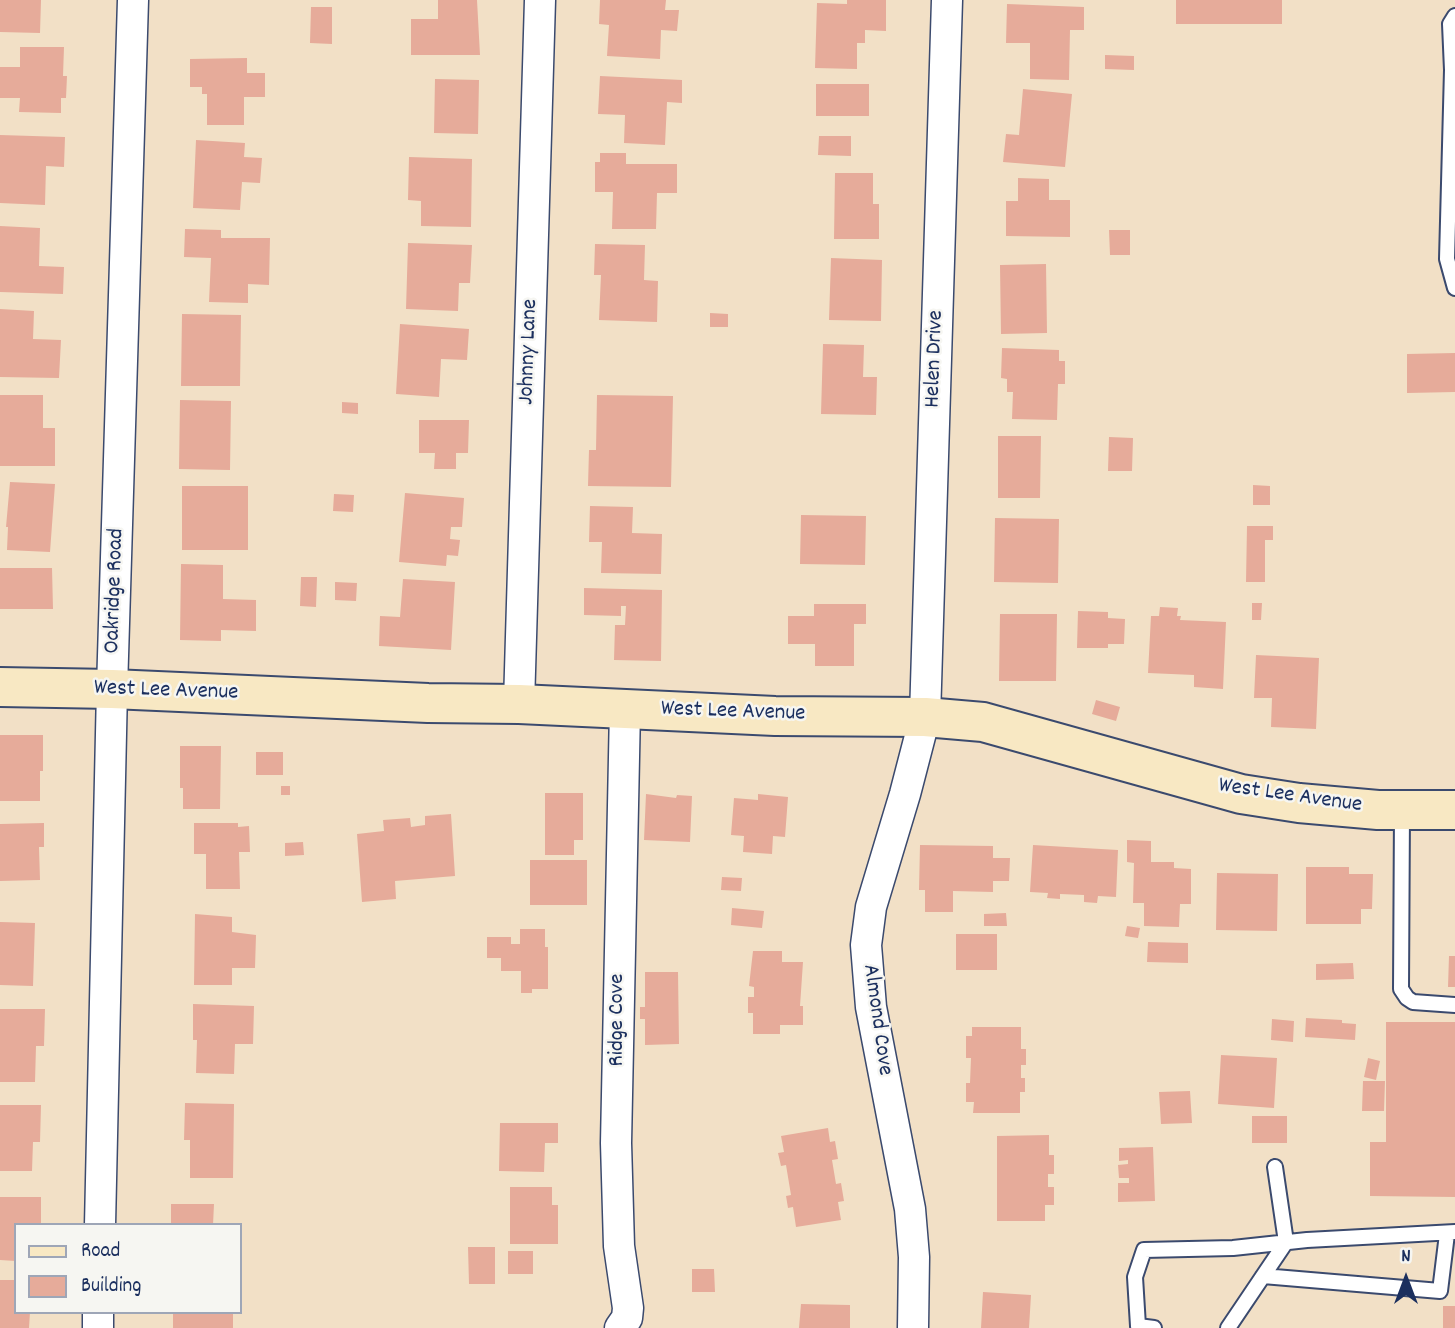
<!DOCTYPE html>
<html>
<head>
<meta charset="utf-8">
<style>
  body { margin:0 }
  #map { position:relative; width:1455px; height:1328px; overflow:hidden; background:#f2e0c6; font-family:Dekko,sans-serif }
  canvas { display:block }
  .legend { position:absolute; left:14px; top:1223px; width:228px; height:91px; box-sizing:border-box; background:#f6f6f2; border:2px solid #9ea6b7; margin:0; padding:9px 12px; list-style:none; font-size:21px; color:#1b2f5e }
  .legend li { display:flex; align-items:center; gap:14px; height:35px }
  .legend b { width:35px; border:2px solid #9ea6b7 }
  .north { position:absolute; left:1371px; top:1244px; width:70px; height:70px; -webkit-text-stroke:5px #f6f6f2; paint-order:stroke; rotate:0deg; font-size:19px; font-weight:700; line-height:28px; text-align:center; color:#1b2f5e }
  .north::after { content:''; display:block; margin:auto; width:24px; height:32px; background:#1b2f5e; clip-path:polygon(50% 0,100% 100%,50% 72%,0 100%) }
</style>
</head>
<body>
<div id="map">
<canvas width="1455" height="1328"></canvas>
<ul class="legend">
<li><b style="height:9px;background:#f8e8c3"></b>Road</li>
<li><b style="height:19px;background:#e6ab9a"></b>Building</li>
</ul>
<div class="north">N</div>
</div>
<script>
const ctx = document.querySelector('canvas').getContext('2d');
ctx.lineJoin = 'round';
function fillPath(path, color) { ctx.fillStyle = color; ctx.fill(path, 'evenodd'); }
const toPath = rows => new Path2D(rows.map(r => 'M' + r).join(''));
function strokePath(path, color, width, dash) { ctx.strokeStyle = color; ctx.lineWidth = width; ctx.lineCap = dash ? 'butt' : 'round'; ctx.setLineDash(dash || []); ctx.stroke(path); }
function label(font, color, halo, rows, align = 'center') {
  ctx.font = font + ' Dekko,sans-serif'; ctx.lineWidth = 5; ctx.setLineDash([]); ctx.textBaseline = 'middle'; ctx.strokeStyle = halo; ctx.fillStyle = color; for (const [text, x, y, turn = 0] of rows) {
    ctx.save(); ctx.translate(x, y); ctx.rotate((+turn || 0) * Math.PI / 180); ctx.textAlign = isNaN(turn) ? turn : align; if (halo) ctx.strokeText(text, 0, 0); ctx.fillText(text, 0, 0); ctx.restore();
  }
}
fillPath(toPath([
  [0,0,41,0,40,33,0,32],
  [438,0,477,0,480,55,411,55,411,19,438,19],
  [600,0,666,0,665,10,679,10,677,31,661,30,660,59,607,56,609,25,599,24],
  [847,0,886,0,886,31,865,30,865,43,857,43,857,69,815,68,817,3,847,4],
  [1176,0,1282,0,1282,24,1176,24],
  [1007,4,1084,7,1084,30,1070,30,1069,80,1030,79,1030,43,1006,43],
  [311,7,332,7,332,44,310,43],
  [20,47,64,47,63,76,67,76,66,98,61,98,61,113,19,112,20,98,0,98,0,67,20,67],
  [1105,55,1134,56,1134,70,1105,69],
  [247,58,247,73,265,73,265,97,244,97,244,125,207,125,207,94,202,94,202,87,190,87,190,59],
  [600,76,682,80,682,103,667,102,665,145,624,143,625,115,598,114],
  [435,79,479,80,478,134,434,133],
  [816,84,869,84,869,116,816,116],
  [1023,89,1072,94,1065,167,1003,162,1006,134,1019,135],
  [0,135,65,137,64,167,46,166,45,205,0,203],
  [819,136,851,136,851,156,818,155],
  [196,140,245,143,244,157,262,158,260,183,242,182,240,210,193,208],
  [600,153,626,153,626,164,677,164,677,193,657,193,656,229,612,229,613,192,595,192,595,162,600,162],
  [409,157,472,159,471,227,421,226,421,201,408,200],
  [835,173,873,173,873,204,879,204,879,239,834,239],
  [1018,178,1049,179,1049,200,1070,200,1070,237,1006,236,1006,201,1018,201],
  [0,226,40,228,39,266,64,267,63,294,0,292],
  [185,229,221,230,221,238,270,238,269,285,248,284,248,303,209,302,211,258,184,257],
  [1109,230,1130,230,1130,255,1110,255],
  [408,243,472,245,470,283,459,283,458,311,406,309],
  [595,244,645,245,644,280,658,281,657,322,599,320,601,275,594,275],
  [831,258,882,260,881,321,829,320],
  [1046,264,1047,333,1001,334,1000,265],
  [0,309,34,311,33,339,61,340,59,378,0,377],
  [710,313,728,314,728,327,710,327],
  [182,314,241,315,240,386,181,386],
  [400,324,469,329,467,360,441,359,439,397,396,394],
  [823,344,864,345,863,377,877,377,876,415,821,414],
  [1002,348,1059,350,1059,361,1065,361,1065,384,1058,384,1057,420,1012,419,1013,392,1007,392,1007,379,1001,378],
  [1455,353,1455,392,1407,393,1407,354],
  [0,395,43,395,43,428,55,428,55,466,0,466],
  [597,395,673,396,671,487,588,486,589,450,596,450],
  [180,400,231,401,230,470,179,469],
  [342,402,358,403,358,414,342,413],
  [419,420,469,420,468,453,456,453,456,469,434,469,435,453,419,453],
  [998,436,1041,436,1040,498,998,498],
  [1109,437,1133,438,1132,471,1108,471],
  [10,482,55,484,50,552,7,550,8,527,6,527],
  [1253,485,1270,486,1270,505,1253,505],
  [182,486,248,486,248,550,182,550],
  [405,493,464,498,462,527,451,527,450,539,460,540,458,556,447,555,446,566,399,562],
  [334,494,354,495,353,512,333,511],
  [590,506,633,507,632,533,662,534,661,574,601,573,602,542,589,542],
  [801,515,866,516,865,565,800,564],
  [995,518,1059,519,1058,583,994,582],
  [1247,526,1273,526,1273,540,1265,540,1265,582,1246,582],
  [181,564,223,565,223,599,256,600,256,631,221,630,221,641,180,640],
  [0,568,52,568,53,609,0,609],
  [301,577,317,577,316,607,300,606],
  [403,579,455,582,451,650,379,646,380,616,400,617],
  [335,582,357,583,356,601,335,600],
  [584,588,662,590,661,661,614,660,615,625,625,625,626,606,621,606,621,616,584,615],
  [1252,603,1262,603,1261,620,1252,620],
  [814,604,866,604,866,624,854,624,854,666,815,666,815,644,788,644,788,616,814,616],
  [1160,607,1178,608,1177,616,1181,616,1180,620,1226,622,1223,689,1194,687,1194,675,1148,673,1151,616,1159,616],
  [1078,611,1108,612,1108,618,1125,619,1124,644,1108,644,1108,648,1077,648],
  [1000,614,1057,614,1056,681,999,681],
  [1256,655,1319,658,1316,729,1271,727,1272,698,1254,698],
  [1096,700,1120,707,1116,721,1092,714],
  [0,735,43,735,43,771,40,771,40,801,0,801],
  [180,746,221,746,220,809,183,809,183,788,180,788],
  [256,752,283,752,283,775,256,775],
  [281,786,290,786,290,795,281,795],
  [545,793,583,793,583,840,574,840,574,855,545,855],
  [646,794,676,798,677,795,692,796,690,842,644,840],
  [758,794,788,797,785,837,773,836,772,854,743,852,744,836,731,835,734,798,758,800],
  [451,814,455,876,395,881,396,899,362,902,357,834,384,831,383,820,410,818,411,827,425,825,425,816],
  [44,823,44,847,39,847,40,880,0,881,0,824],
  [194,823,238,823,238,827,249,826,250,852,239,852,240,889,206,889,206,854,194,854],
  [1127,840,1151,841,1151,862,1174,862,1174,868,1191,869,1191,904,1180,904,1179,927,1144,926,1144,903,1133,903,1134,863,1127,862],
  [303,842,304,855,285,856,285,843],
  [920,845,993,846,993,858,1010,858,1009,881,993,881,993,892,953,891,953,912,925,912,925,890,919,890],
  [1033,845,1118,850,1116,897,1098,896,1097,903,1084,902,1084,895,1060,894,1060,899,1047,898,1048,893,1030,892],
  [530,860,587,860,587,905,530,905],
  [1306,867,1349,867,1349,874,1373,874,1372,909,1361,909,1361,924,1306,924],
  [1217,873,1278,874,1277,931,1216,930],
  [722,877,742,878,741,891,721,890],
  [732,908,764,911,762,928,731,925],
  [1006,913,1007,926,984,926,984,914],
  [195,914,232,917,232,932,256,935,255,968,232,968,232,985,194,985],
  [0,922,35,923,33,986,0,985],
  [1127,926,1140,928,1138,938,1125,936],
  [520,929,545,929,545,947,548,947,548,989,532,989,532,993,521,993,521,971,501,971,501,958,487,958,487,937,511,937,511,944,520,944],
  [956,934,997,934,997,970,956,970],
  [1148,942,1188,943,1188,963,1147,962],
  [753,951,782,951,782,962,803,962,800,1006,803,1006,803,1025,780,1025,780,1034,753,1034,753,1013,748,1013,748,997,754,997,754,987,749,986],
  [1449,956,1455,956,1455,987,1448,987],
  [1353,963,1354,979,1316,980,1316,964],
  [645,972,678,972,679,1044,645,1045,645,1019,640,1019,640,1007,645,1007],
  [193,1004,254,1006,253,1044,235,1044,234,1074,196,1073,197,1040,193,1040],
  [0,1009,45,1009,44,1046,36,1046,35,1082,0,1082],
  [1306,1018,1342,1020,1342,1023,1356,1024,1355,1040,1305,1037],
  [1272,1019,1294,1021,1293,1042,1271,1040],
  [1386,1022,1455,1022,1455,1197,1370,1196,1370,1142,1386,1142],
  [972,1027,1021,1027,1021,1049,1026,1049,1026,1065,1021,1065,1021,1078,1025,1078,1025,1092,1020,1092,1020,1113,973,1113,974,1102,966,1102,966,1083,970,1083,971,1058,966,1058,966,1036,972,1036],
  [1221,1055,1277,1058,1274,1108,1218,1104],
  [1368,1058,1380,1061,1376,1080,1364,1077],
  [1363,1081,1385,1081,1384,1111,1362,1111],
  [1190,1091,1192,1123,1161,1124,1159,1092],
  [185,1103,234,1104,233,1178,190,1178,190,1140,184,1140],
  [0,1105,41,1105,40,1142,33,1142,32,1171,0,1171],
  [1252,1116,1287,1116,1287,1143,1252,1143],
  [500,1123,558,1123,558,1143,545,1143,544,1172,499,1171],
  [828,1128,830,1142,835,1141,838,1159,832,1160,836,1184,841,1183,844,1201,838,1202,841,1220,796,1227,793,1207,788,1208,786,1196,791,1195,786,1165,781,1166,778,1153,784,1152,781,1136],
  [1049,1135,1049,1155,1054,1155,1054,1174,1048,1174,1048,1187,1054,1187,1054,1205,1045,1205,1045,1221,997,1221,997,1136],
  [1153,1147,1155,1201,1118,1202,1118,1183,1129,1183,1129,1178,1119,1178,1118,1165,1128,1164,1128,1160,1119,1161,1119,1148],
  [510,1187,552,1187,552,1205,558,1205,558,1244,510,1244],
  [0,1197,41,1197,41,1225,16,1225,16,1261,0,1260],
  [171,1204,214,1204,213,1225,171,1225],
  [468,1247,495,1247,495,1284,469,1284],
  [508,1251,533,1251,533,1274,508,1274],
  [692,1269,714,1269,715,1292,692,1292],
  [0,1280,16,1280,16,1312,30,1312,29,1328,0,1328],
  [983,1292,1031,1295,1029,1328,981,1328],
  [801,1304,850,1305,850,1328,799,1328],
  [1443,1306,1455,1306,1455,1328,1443,1328],
  [173,1312,233,1312,233,1328,173,1328]
]), '#e6ab9a');
const lane = toPath([
  [1455,16,1450,24,1452,70,1447,259,1455,288],
  [1402,811,1401,989,1407,998,1413,1002,1455,1005],
  [1263,1276,1440,1291,1447,1234],
  [1154,1328,1138,1326,1135,1277,1144,1250,1233,1248,1307,1240,1455,1232],
  [1228,1328,1286,1242,1275,1167]
]);
const street = toPath([
  [519,704,540,0],
  [100,1225,112,689,133,0],
  [98,1328,98,1312],
  [620,1328,627,1318,628,1308,619,1246,616,1143,625,709],
  [913,1328,914,1257,910,1209,871,1007,866,945,871,907,905,794,925,717,947,0]
]);
const secondary = toPath([
  [0,687,112,689,428,703,519,704,775,716,925,717,983,722,1241,794,1299,803,1378,810,1455,810]
]);
strokePath(lane, '#3b4a6e', 18);
strokePath(street, '#3b4a6e', 33);
strokePath(secondary, '#3b4a6e', 42);
strokePath(lane, '#fff', 14);
strokePath(street, '#fff', 30);
strokePath(secondary, '#f8e8c3', 38);
label('23px', '#1b2f5e', '#f6f6f2', [
  ["Johnny Lane",530,352,-88],
  ["Helen Drive",936,359,-88],
  ["Oakridge Road",116,591,-88],
  ["West Lee Avenue",166,692,2],
  ["West Lee Avenue",733,713,2],
  ["West Lee Avenue",1290,797,8],
  ["Ridge Cove",619,1020,-90],
  ["Almond Cove",876,1020,82]
]);
</script>
</body>
</html>
